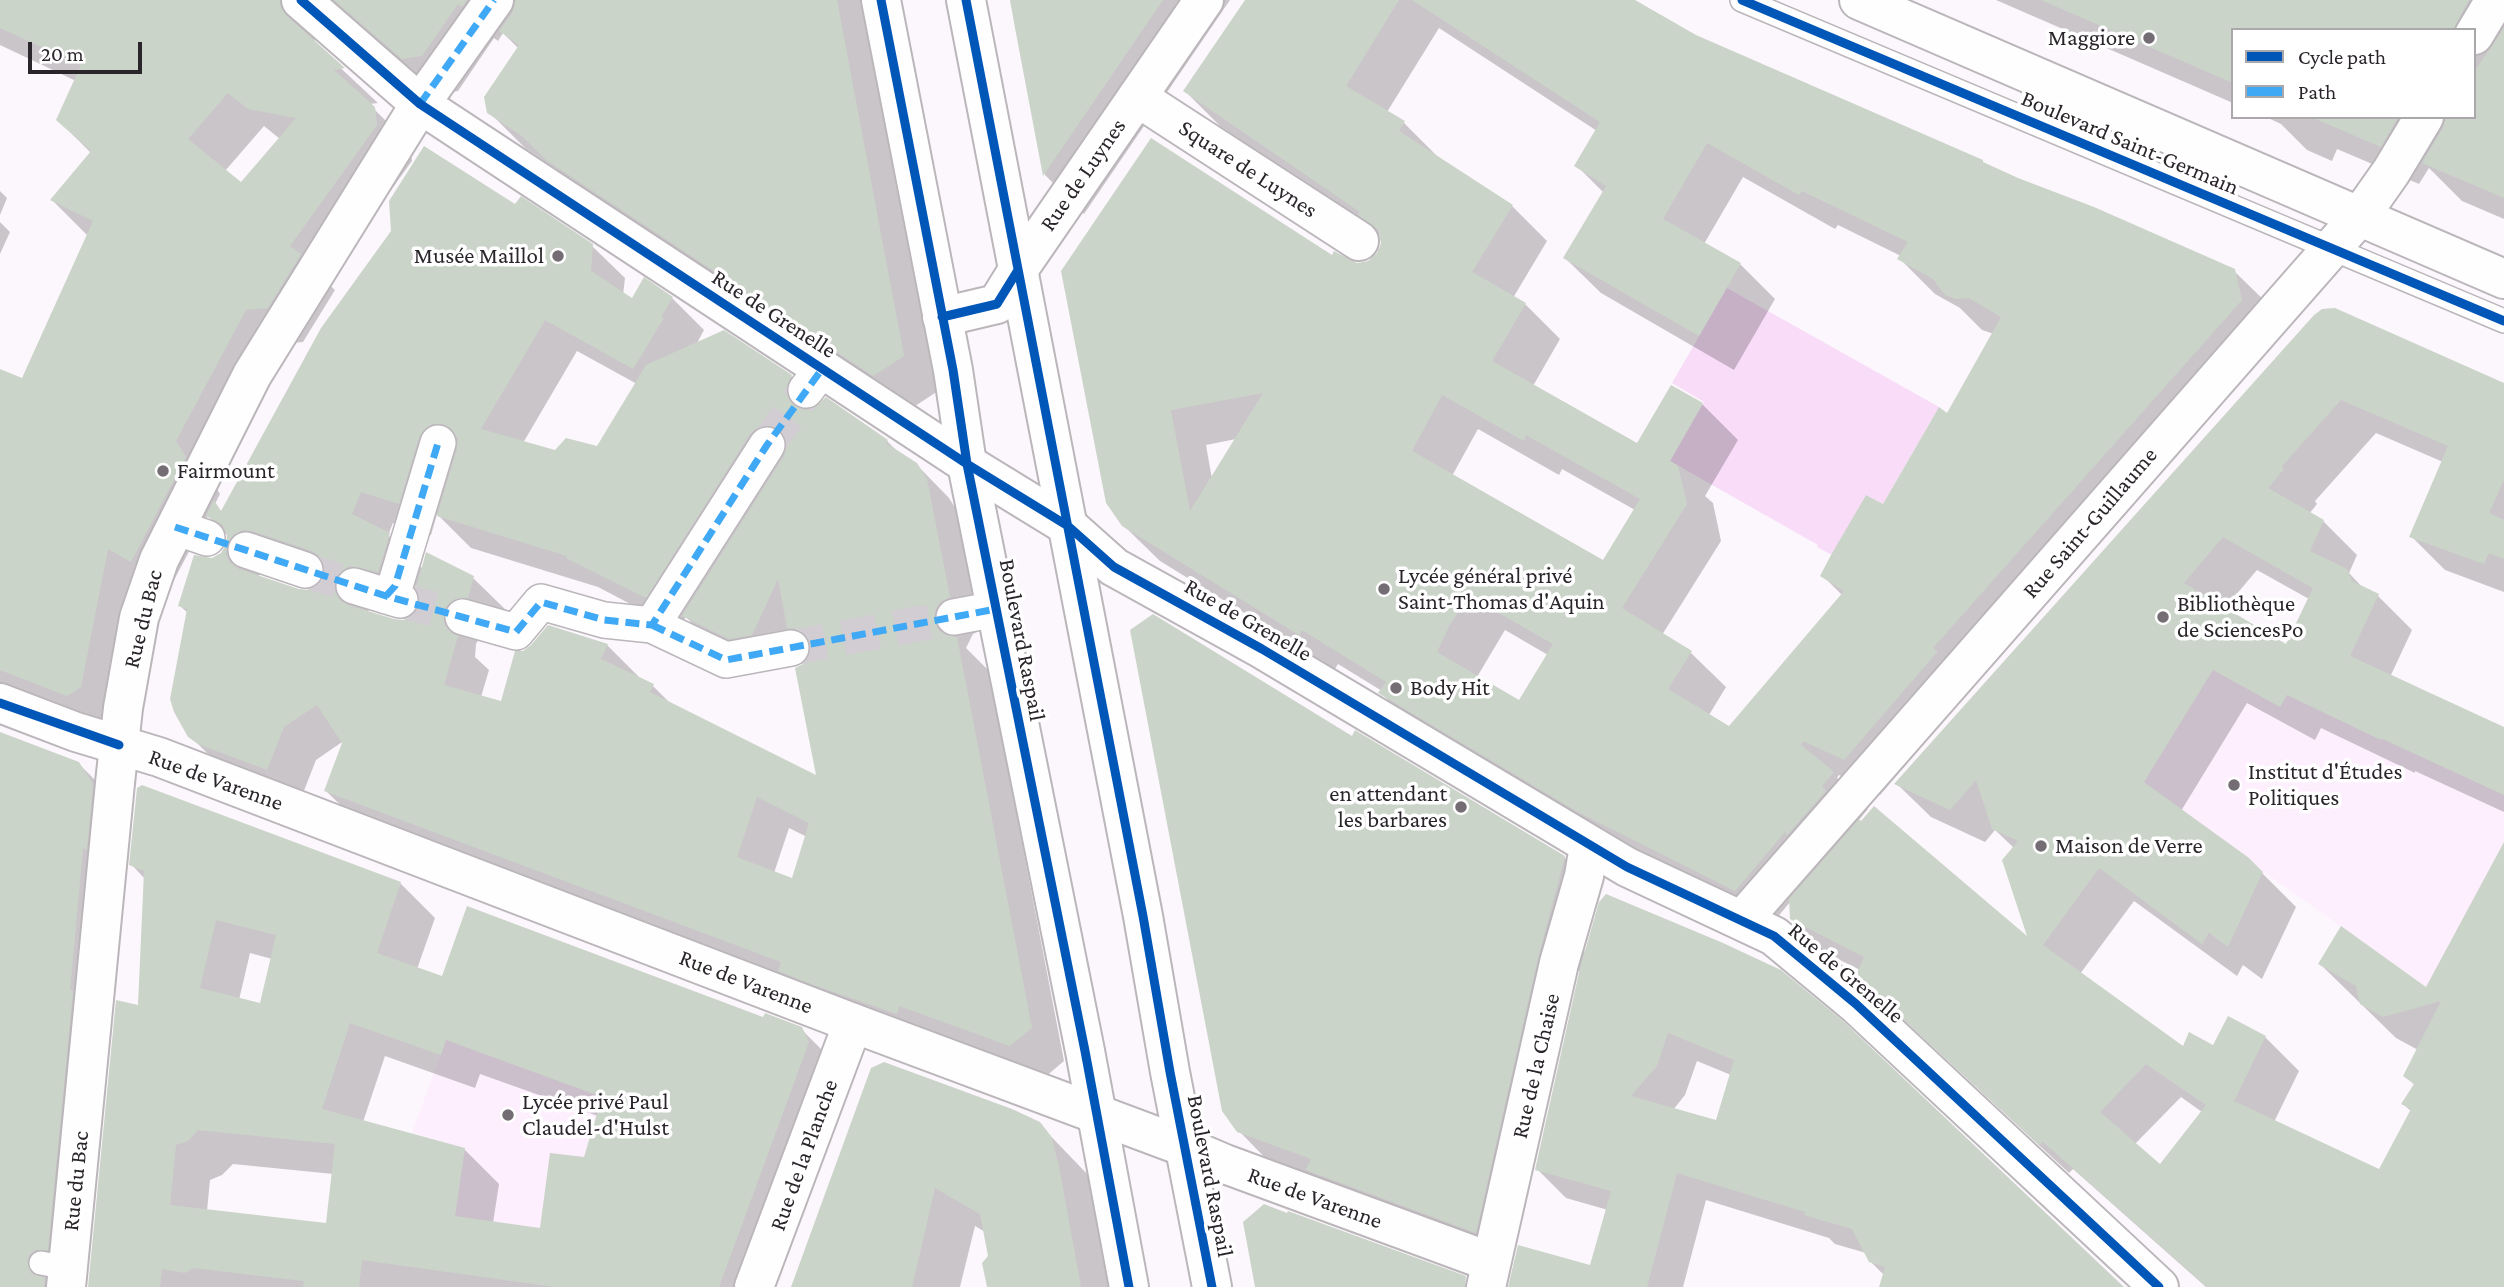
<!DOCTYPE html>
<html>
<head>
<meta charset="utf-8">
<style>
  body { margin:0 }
  #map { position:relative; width:2504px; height:1287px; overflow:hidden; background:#fcf7fc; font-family:"Crimson Pro",serif }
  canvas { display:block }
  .legend { position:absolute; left:2231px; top:28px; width:245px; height:91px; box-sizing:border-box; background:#fff; border:2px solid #aaa8aa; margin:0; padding:9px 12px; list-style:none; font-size:21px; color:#2a252a }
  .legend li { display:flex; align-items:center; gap:14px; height:35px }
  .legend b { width:35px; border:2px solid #aaa8aa }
  .scale { position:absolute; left:28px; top:42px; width:114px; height:32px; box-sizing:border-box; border:4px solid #2a252a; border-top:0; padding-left:9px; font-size:21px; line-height:24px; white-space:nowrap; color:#2a252a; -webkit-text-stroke:5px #fff; paint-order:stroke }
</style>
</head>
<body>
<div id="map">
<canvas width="2504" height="1287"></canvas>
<ul class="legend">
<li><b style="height:9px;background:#0057b8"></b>Cycle path</li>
<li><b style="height:9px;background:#3fa9f5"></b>Path</li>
</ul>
<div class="scale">20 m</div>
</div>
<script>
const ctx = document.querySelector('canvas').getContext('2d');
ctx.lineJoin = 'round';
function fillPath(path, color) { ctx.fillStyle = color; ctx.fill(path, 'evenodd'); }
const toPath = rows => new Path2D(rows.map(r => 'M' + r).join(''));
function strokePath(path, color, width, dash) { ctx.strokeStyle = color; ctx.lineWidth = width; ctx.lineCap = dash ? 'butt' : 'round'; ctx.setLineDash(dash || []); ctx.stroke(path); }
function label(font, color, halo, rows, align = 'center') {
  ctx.font = font + ' "Crimson Pro",serif'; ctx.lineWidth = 7; ctx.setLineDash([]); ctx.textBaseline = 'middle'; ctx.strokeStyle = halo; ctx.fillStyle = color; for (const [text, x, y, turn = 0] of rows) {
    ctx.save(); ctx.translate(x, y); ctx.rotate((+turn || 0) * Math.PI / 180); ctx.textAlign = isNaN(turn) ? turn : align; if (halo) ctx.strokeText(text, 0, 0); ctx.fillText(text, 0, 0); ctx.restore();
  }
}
fillPath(toPath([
  [2113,541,2297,676,2324,713,2504,795,2504,1042,2264,872,2228,947,2212,935,2207,936,2202,944,2087,859],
  [491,916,602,1097,578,1176,554,1287,447,1272,465,1148,412,1133]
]), '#fdeffd');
fillPath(toPath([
  [1727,288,1939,407,1883,504,1866,495,1832,555,1817,547,1818,545,1670,461,1704,402,1672,383]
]), '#f8dcf8');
fillPath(toPath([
  [0,0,866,0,938,391,909,410,583,195,558,170,525,148,489,112,519,49,503,33,498,41,494,38,458,91,439,94,353,18,343,13,314,32,315,44,378,103,369,104,410,145,412,161,325,281,335,290,303,342,282,344,210,477,220,494,215,504,222,512,516,207,592,246,625,278,623,295,633,301,672,298,704,330,696,345,791,376,820,405,887,441,900,454,916,464,949,498,959,514,981,630,973,634,966,648,989,671,1064,1061,1044,1078,359,823,326,791,345,740,316,760,300,801,223,769,190,736,188,613,180,606,212,559,222,554,228,544,228,536,208,516,166,595,103,730,0,691,0,371,23,381,88,236,52,200,91,153,58,120,76,81,0,45],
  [264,126,280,139,242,184,225,171],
  [577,351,637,384,598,448,556,452,523,443],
  [437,514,471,548,598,587,678,629,686,617,716,648,798,637,812,650,811,656,805,665,819,778,672,705,653,686,639,677,607,645,502,703,481,697,489,670,475,657,476,644,481,635,500,629,506,610,473,578,423,569,388,535,393,523,431,535],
  [286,563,326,576,319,587,310,591,299,591,258,577,266,567],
  [416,585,421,596,421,607,414,616,406,621,394,621,367,613,372,604,410,604],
  [789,828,807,837,793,880,774,873],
  [1011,0,1230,0,1084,214,1045,175],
  [1247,0,1632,0,1695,36,1986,165,2234,271,2270,306,1968,683,1972,688,1880,795,1839,775,1837,778,1868,809,1858,821,2030,941,2014,848,1995,830,1985,842,1931,817,1897,784,2315,317,2504,385,2504,592,2445,570,2411,536,2443,462,2376,433,2315,501,2317,504,2309,514,2323,521,2357,555,2349,573,2365,590,2378,596,2412,630,2391,675,2504,729,2504,812,2415,771,2415,773,2321,728,2315,740,2247,703,2181,811,2262,873,2296,907,2262,979,2243,965,2237,976,2134,901,2080,974,2183,1049,2214,1047,2229,1019,2265,1037,2299,1071,2274,1122,2380,1172,2411,1111,2403,1104,2415,1085,2405,1076,2418,1050,2396,1038,2320,964,2426,989,2504,846,2504,1287,2206,1287,2073,1169,2069,1173,1892,1009,1858,975,1860,970,1826,953,1792,918,1791,901,1771,925,1416,728,1381,693,1382,691,1338,664,1335,669,1160,561,1123,525,1063,271,1332,257,1359,265,1370,262,1378,254,1383,243,1381,236,1220,126,1185,91],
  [1439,28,1597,131,1577,166,1604,193,1565,258,1601,293,1734,370,1775,299,1740,264,1704,244,1743,177,1835,229,1838,225,1901,256,1900,259,1935,294,1960,308,1982,330,1994,334,1948,415,1884,507,1822,575,1842,595,1730,728,1709,715,1726,687,1690,652,1662,635,1721,541,1713,503,1705,496,1738,440,1702,404,1672,387,1638,445,1533,386,1560,339,1525,304,1513,298,1547,241,1512,206,1439,158,1404,123,1387,112],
  [1478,429,1559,475,1562,469,1635,510,1604,563,1452,476],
  [1236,439,1212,479,1206,445],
  [2257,570,2309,599,2287,647,2224,609],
  [1505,630,1548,655,1520,703,1477,677],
  [2181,1097,2202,1112,2161,1166,2135,1144],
  [1996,0,2504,0,2504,219,2462,201,2429,168,2419,184,2337,149,2332,161,2307,150,2281,124,2266,117,2474,117,2474,30,2233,30,2233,103],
  [0,191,7,198,0,215],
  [0,222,10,232,0,254],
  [0,734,78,763,113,798,66,1287,0,1287],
  [1352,738,1564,857,1599,892,1584,951,2122,1287,1881,1287,1884,1275,1870,1261,1866,1253,1835,1244,1829,1238,1706,1200,1683,1287,1510,1287,1591,1267,1608,1210,1566,1198,1537,1169,1581,972,1578,971,1511,1267,1343,1205,1274,1167,1239,1131],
  [1697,1061,1731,1075,1717,1122,1673,1110,1685,1095],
  [131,864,400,883,435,918,417,969,443,978,764,1019,801,1029,836,1064,765,1287,124,1287,145,879],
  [250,953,272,959,261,1005,239,1000],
  [385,1056,475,1088,480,1074,598,1116,585,1159,542,1230,493,1223,499,1184,464,1149,363,1122],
  [233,1164,333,1174,327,1225,207,1211,210,1180,222,1175],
  [884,1064,1039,1124,1091,1178,1112,1287,989,1287,990,1256,985,1232,975,1226,960,1287,793,1287]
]), '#0003');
fillPath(toPath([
  [0,0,280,0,281,8,287,16,345,68,334,70,375,107,377,125,290,246,301,254,268,308,246,310,176,441,186,457,131,562,108,549,81,687,67,696,0,670,0,369,22,378,93,221,50,200,91,151,56,120,81,65,0,28],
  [228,93,248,109,296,118,241,182,188,139],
  [334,0,467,0,462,7,458,4,422,56,402,59],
  [516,0,837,0,904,356,873,376,546,160,522,136,487,113,484,97,519,45,499,31,512,13],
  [1010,0,1163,0,1043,176,1015,28],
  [1245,0,1399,0,1346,86,1405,121,1399,131,1513,205,1472,272,1526,303,1492,361,1637,443,1671,385,1703,403,1670,461,1678,466,1687,504,1622,608,1692,651,1668,689,1729,726,1844,591,1820,576,1831,555,1866,495,1883,504,1939,407,1947,413,2001,317,1969,298,1956,299,1945,295,1933,279,1897,259,1908,242,1802,191,1799,195,1707,143,1663,219,1741,263,1699,336,1563,258,1606,186,1574,166,1600,122,1412,0,1635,0,1696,35,1983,160,1983,162,2018,178,2094,207,2235,269,2242,300,1933,648,1938,651,1844,760,1803,741,1801,745,1834,772,1822,786,1826,791,1786,836,1786,831,1735,891,1576,811,1378,693,1386,682,1302,630,1299,635,1122,526,1106,503,1061,271,1151,138,1332,255,1334,251,1357,263,1368,261,1377,253,1381,243,1378,230,1358,215,1360,212,1183,91],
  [1263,393,1190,511,1171,410],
  [1442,395,1524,441,1526,435,1640,499,1603,560,1412,451],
  [1469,596,1553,644,1519,700,1437,652,1449,626],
  [2041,0,2469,0,2453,30,2233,30,2233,83],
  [2504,28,2504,198,2422,163,2443,128,2446,117,2474,117,2474,72],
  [2311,117,2398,117,2381,147],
  [424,146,515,204,521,196,593,244,591,271,632,298,644,277,673,297,661,317,664,318,633,369,545,320,481,429,555,450,566,438,597,446,646,365,724,330,792,375,786,388,788,398,794,406,804,410,813,409,826,397,888,440,886,443,917,463,927,479,950,597,940,602,935,611,934,620,939,631,948,636,957,637,1032,1028,1010,1046,899,1006,897,1014,811,984,778,971,781,962,324,791,342,743,317,705,284,727,267,770,198,744,188,737,174,712,170,699,187,609,178,606,194,555,212,558,221,553,226,544,227,535,223,525,206,516,214,500,221,511,321,328,391,231,389,201],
  [433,424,443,424,452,429,458,439,457,449,437,516,567,556,566,558,646,598,750,434,757,428,767,425,778,428,785,436,787,445,784,456,682,616,729,639,752,635,778,579,787,628,798,629,806,634,811,644,810,655,803,664,795,668,816,775,650,692,654,684,601,659,608,644,548,625,531,645,523,651,515,651,501,701,444,685,458,636,449,631,444,623,444,611,449,603,457,598,468,598,474,576,426,552,416,588,420,596,419,605,413,615,404,620,394,619,348,605,340,600,334,590,335,581,340,572,350,566,378,572,390,533,352,514,361,492,399,504,419,437,424,429],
  [243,530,252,531,312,551,321,557,325,565,324,577,318,585,310,590,299,589,239,569,230,563,226,555,227,544,233,535],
  [757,797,809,823,792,878,737,857],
  [2335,308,2504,383,2504,480,2489,513,2504,520,2504,559,2489,553,2484,564,2409,537,2448,446,2341,400,2282,466,2284,469,2268,488,2324,520,2310,551,2347,569,2352,581,2379,594,2350,656,2504,727,2504,795,2381,738,2381,740,2287,695,2280,707,2213,670,2144,782,2249,858,2263,872,2228,947,2209,933,2202,944,2099,868,2043,945,2183,1046,2189,1032,2213,1045,2228,1016,2266,1036,2234,1101,2379,1169,2411,1109,2401,1104,2414,1084,2403,1076,2441,1001,2383,1017,2360,1004,2356,986,2318,964,2341,926,2426,987,2504,842,2504,1287,2207,1287,2043,1142,2039,1145,1856,975,1864,957,1790,919,1789,899,1859,819,1861,821,1874,806,2027,936,2002,860,2018,841,1992,829,1976,780,1950,810,1894,784,2314,315,2322,309],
  [2223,537,2313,588,2286,644,2184,583],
  [2146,1064,2206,1105,2160,1164,2100,1112],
  [1153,614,1352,736,1355,730,1565,856,1538,958,1476,1233,1306,1170,1311,1159,1237,1132,1222,1111,1130,630],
  [0,732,79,762,93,784,87,850,83,848,70,990,73,991,48,1250,36,1250,30,1254,27,1261,31,1273,45,1278,44,1287,0,1287],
  [142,785,401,882,377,953,442,976,467,906,763,1017,765,1013,802,1027,809,1042,719,1287,554,1287,362,1260,359,1287,303,1287,304,1281,193,1268,185,1273,162,1269,160,1287,88,1287,116,1000,138,1005,144,871,129,865,137,788],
  [216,920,276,935,260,1003,200,988],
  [350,1023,441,1055,446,1040,602,1097,584,1157,550,1153,540,1228,455,1216,465,1148,322,1109],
  [198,1130,335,1144,326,1223,170,1205,176,1145,188,1141],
  [1606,894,1723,943,1781,970,1842,1020,2124,1287,1879,1287,1885,1267,1869,1262,1852,1229,1804,1215,1805,1212,1677,1173,1647,1287,1508,1287,1518,1245,1590,1265,1611,1191,1535,1170,1580,968,1599,902],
  [1668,1033,1734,1060,1716,1120,1631,1096,1657,1066],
  [884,1062,1012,1109,1040,1122,1051,1136,1059,1166,1081,1287,987,1287,982,1263,988,1256,980,1214,935,1188,912,1287,791,1287,871,1068],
  [1264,1204,1287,1213,1288,1211,1466,1276,1465,1287,1255,1287,1243,1222]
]), '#cbd4c9');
strokePath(toPath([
  [767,445,806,390],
  [305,570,354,586],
  [400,600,463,617],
  [791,648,954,617]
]), '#d2cdd2', 35, [35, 18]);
const service = toPath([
  [1742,0,2504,321],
  [41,1263,68,1268]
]);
const pedestrian = toPath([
  [806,390,822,369],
  [175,527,207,538],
  [246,550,305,570],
  [354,586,400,600],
  [386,596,395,586,438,443],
  [463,617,516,632,541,602,604,620,652,625,767,445],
  [954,617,996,609],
  [652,625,726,660,791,648]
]);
const minor = toPath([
  [301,0,420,104,967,464,1068,526,1114,567,1262,649,1627,867,1774,936,1856,1004,2159,1287],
  [2474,35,2495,0],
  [1137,97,1359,241],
  [942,317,997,304,1018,270,1204,0],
  [1742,920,2360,216,2391,172,2424,117],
  [1185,1147,1225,1164,1491,1262],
  [66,1287,115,783,123,708,139,618,159,560,252,375,420,104,494,0],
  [754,1287,853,1023],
  [1486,1287,1559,963,1584,876,1589,846]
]);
const tertiary = toPath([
  [0,703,76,732,159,757,853,1023,1185,1147]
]);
const secondary = toPath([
  [881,0,953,370,967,464,1085,1051,1129,1287],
  [966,0,1143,916,1170,1072,1212,1287]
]);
const primary = toPath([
  [1859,0,2504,279]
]);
strokePath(service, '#bab6ba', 26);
strokePath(pedestrian, '#bab6ba', 38);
strokePath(minor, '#bab6ba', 42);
strokePath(tertiary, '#bab6ba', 42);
strokePath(secondary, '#bab6ba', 42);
strokePath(primary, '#bab6ba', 42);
strokePath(service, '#fffeff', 23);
strokePath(pedestrian, '#fffeff', 35);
strokePath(minor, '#fffeff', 38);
strokePath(tertiary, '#fffeff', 38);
strokePath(secondary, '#fffeff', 38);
strokePath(primary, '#fffeff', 38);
strokePath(toPath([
  [420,104,494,0],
  [175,527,386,596,516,632,541,602,604,620,652,625,767,445,822,369],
  [386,596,395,586,438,443],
  [652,625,726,660,996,609]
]), '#3fa9f5', 7, [14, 7]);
strokePath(toPath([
  [301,0,420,104,967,464,1068,526,1114,567,1262,649,1627,867,1774,936,1856,1004,2159,1287],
  [881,0,953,370,967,464,1085,1051,1129,1287],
  [966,0,1143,916,1170,1072,1212,1287],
  [1742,0,2504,321],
  [942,317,997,304,1018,270],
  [0,703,119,745]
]), '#0057b8', 9);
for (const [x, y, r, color] of [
  [2149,38,7,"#746e74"],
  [558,256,7,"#746e74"],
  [163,471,7,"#746e74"],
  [1384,589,7,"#746e74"],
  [2163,617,7,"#746e74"],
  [1396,688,7,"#746e74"],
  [2234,785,7,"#746e74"],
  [1461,807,7,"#746e74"],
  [2041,846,7,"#746e74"],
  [508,1115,7,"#746e74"]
]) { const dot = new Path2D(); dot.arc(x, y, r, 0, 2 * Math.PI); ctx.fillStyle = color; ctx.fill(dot); strokePath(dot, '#fff', 2.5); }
label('23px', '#2a252a', '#fff', [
  ["Maggiore",2135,38,"right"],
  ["Musée Maillol",544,256,"right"],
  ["Fairmount",177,471],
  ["Lycée général privé",1398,576],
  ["Saint-Thomas d'Aquin",1398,602],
  ["Bibliothèque",2177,604],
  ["de SciencesPo",2177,630],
  ["Body Hit",1410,688],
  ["Institut d'Études",2248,772],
  ["Politiques",2248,798],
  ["en attendant",1447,794,"right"],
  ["les barbares",1447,820,"right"],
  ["Maison de Verre",2055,846],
  ["Lycée privé Paul",522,1102],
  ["Claudel-d'Hulst",522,1128]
], 'left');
label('23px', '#2a252a', '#fff', [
  ["Boulevard Saint-Germain",2130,143,23],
  ["Square de Luynes",1248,169,33],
  ["Rue de Luynes",1083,175,-55],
  ["Rue de Grenelle",774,314,33],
  ["Rue Saint-Guillaume",2090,523,-49],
  ["Rue du Bac",143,619,-76],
  ["Rue de Grenelle",1248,620,30],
  ["Boulevard Raspail",1022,640,79],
  ["Rue de Varenne",216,780,20],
  ["Rue de Grenelle",1846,973,40],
  ["Rue de Varenne",746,982,21],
  ["Rue de la Chaise",1536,1066,-77],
  ["Rue de la Planche",804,1155,-70],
  ["Boulevard Raspail",1210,1176,79],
  ["Rue du Bac",76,1181,-84],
  ["Rue de Varenne",1315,1198,20]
]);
</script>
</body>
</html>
